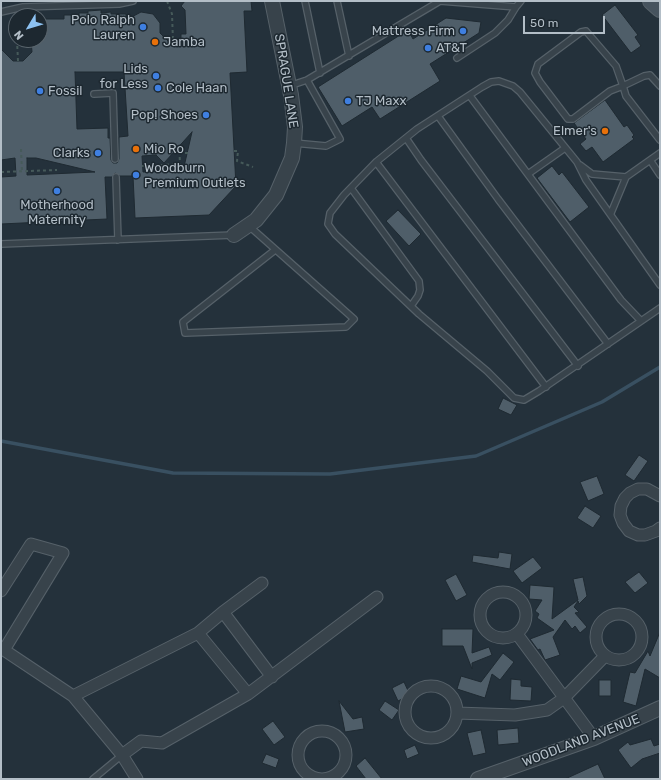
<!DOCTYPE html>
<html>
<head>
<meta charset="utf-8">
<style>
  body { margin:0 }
  #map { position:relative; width:661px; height:780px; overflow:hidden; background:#24313b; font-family:Rubik,sans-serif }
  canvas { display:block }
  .frame { position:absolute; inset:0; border:2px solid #b3bec7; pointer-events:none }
  .north { position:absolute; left:8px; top:8px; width:40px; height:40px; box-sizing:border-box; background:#1d2830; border:1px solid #59646c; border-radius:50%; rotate:232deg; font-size:11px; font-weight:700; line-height:16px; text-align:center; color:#b3bec7 }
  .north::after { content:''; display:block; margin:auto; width:14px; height:18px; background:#8dc2f2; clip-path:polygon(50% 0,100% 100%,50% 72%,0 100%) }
  .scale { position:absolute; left:523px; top:16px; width:82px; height:18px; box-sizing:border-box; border:2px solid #b3bec7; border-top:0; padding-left:5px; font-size:12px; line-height:14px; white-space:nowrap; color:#b3bec7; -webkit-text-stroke:3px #1d2830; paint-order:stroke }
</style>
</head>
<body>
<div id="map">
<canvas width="661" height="780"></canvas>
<div class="frame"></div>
<div class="north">N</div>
<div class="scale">50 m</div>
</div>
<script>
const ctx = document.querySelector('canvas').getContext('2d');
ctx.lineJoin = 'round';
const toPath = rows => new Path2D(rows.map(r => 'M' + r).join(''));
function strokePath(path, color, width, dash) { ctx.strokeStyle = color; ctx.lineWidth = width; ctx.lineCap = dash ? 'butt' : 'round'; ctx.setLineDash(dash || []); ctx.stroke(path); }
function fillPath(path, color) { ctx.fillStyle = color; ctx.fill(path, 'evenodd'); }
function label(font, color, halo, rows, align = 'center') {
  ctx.font = font + ' Rubik,sans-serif'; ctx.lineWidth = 3; ctx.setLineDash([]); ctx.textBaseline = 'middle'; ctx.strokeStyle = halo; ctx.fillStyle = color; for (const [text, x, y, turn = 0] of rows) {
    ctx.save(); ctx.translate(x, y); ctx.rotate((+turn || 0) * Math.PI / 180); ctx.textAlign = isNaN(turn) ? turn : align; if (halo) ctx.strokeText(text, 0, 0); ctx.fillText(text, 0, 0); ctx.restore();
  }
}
strokePath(toPath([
  [1,441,173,473,330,474,476,456,602,402,660,367]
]), '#395061', 3.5);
const building = toPath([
  [185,1,251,1,252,11,244,11,247,72,230,73,236,186,209,215,135,218,133,176,120,176,115,173,112,177,105,177,107,219,1,224,1,177,16,176,15,158,1,160,1,49,13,61,23,61,32,52,31,40,40,40,40,19,64,19,64,15,79,15,79,13,88,13,88,11,101,10,101,13,111,12,111,14,126,14,126,20,141,12,153,14,160,23,160,33,168,41,181,40,181,34,186,34,185,10,181,6,185,1],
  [75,72,124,72,128,136,119,137,119,159,117,163,113,163,111,160,110,138,108,138,108,128,77,129,75,72],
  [192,132,183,171,143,172,142,156,156,155,164,163,192,132],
  [27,158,36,158,95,172,27,175,27,158],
  [615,5,638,35,635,37,641,46,631,53,602,15,615,5],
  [446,18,481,22,479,33,430,64,440,81,380,119,372,107,342,126,318,87,408,30,413,39,446,18],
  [605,100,624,127,627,125,634,135,632,137,634,139,603,162,592,147,586,151,580,144,586,139,574,123,605,100],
  [552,166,559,175,562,172,589,207,570,222,537,178,552,166],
  [398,210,421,234,409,246,386,221,398,210],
  [503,398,517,405,511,415,498,409,503,398],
  [639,455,648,461,634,481,625,475,639,455],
  [597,476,604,494,588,501,580,482,597,476],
  [585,506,601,516,593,528,577,518,585,506],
  [499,552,512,554,510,569,472,562,473,555,498,558,499,552],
  [533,557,542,568,522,583,513,571,533,557],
  [639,572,648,583,635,593,625,582,639,572],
  [456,574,467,595,456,601,445,580,456,574],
  [583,577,587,596,579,604,578,601,574,607,579,612,575,613,587,627,580,633,575,626,572,629,565,620,553,637,560,655,545,660,540,649,538,650,530,639,554,630,537,618,539,614,535,611,542,600,529,599,530,585,554,587,552,619,578,600,573,579,583,577],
  [442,629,473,629,472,653,489,647,492,655,472,663,472,669,463,646,442,646,442,629],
  [660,632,660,678,645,669,636,706,623,702,630,672,635,673,648,651,650,656,660,632],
  [503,653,514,662,500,680,492,674,485,698,457,689,461,676,481,682,503,653],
  [511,679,521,680,521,686,532,687,531,701,510,700,511,679],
  [599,680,611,680,611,696,599,696,599,680],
  [404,682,410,695,398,701,392,688,404,682],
  [339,701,353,719,362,717,364,729,345,732,339,701],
  [385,701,399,710,392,720,379,710,385,701],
  [273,721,285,737,274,745,262,729,273,721],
  [518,728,519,743,498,745,497,730,518,728],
  [481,730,486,753,473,756,467,733,481,730],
  [651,739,654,746,660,744,660,753,642,759,631,768,618,750,628,742,630,745,651,739],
  [415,745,419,754,407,759,404,750,415,745],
  [266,754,279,759,276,768,262,763,266,754],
  [365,758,382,779,366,779,356,766,365,758],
  [598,764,605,779,565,779,598,764]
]);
fillPath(building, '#4f5e69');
strokePath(building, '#1f2a32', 1);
const service = toPath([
  [305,1,320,73],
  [337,1,349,56],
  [1,12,23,7,119,4,133,1],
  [457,58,495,33,508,20,516,7],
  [289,86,307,80,440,1,516,7,521,1],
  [660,86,650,75,644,76,623,86,610,91,573,119,568,119,565,115,540,82,535,73,538,64,581,32,586,31,616,66,623,86,626,96,660,140],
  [94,94,113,93,115,159],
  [470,96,621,300,641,321],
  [438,116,498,199,608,344],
  [406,138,421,160,578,366],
  [294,143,326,146,340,139,307,80],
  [650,160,660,175],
  [376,162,546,387],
  [580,165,592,174,626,177],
  [528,174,565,148],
  [116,177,118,240],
  [351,188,419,281,420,290,418,296,411,306],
  [611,213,626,177,660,153],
  [249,226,354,319,346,327,185,333,183,322,275,250],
  [1,244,234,235],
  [660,285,586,180,577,162,520,92,513,86,499,81,491,82,482,87,417,129,376,162,344,195,330,213,328,224,335,234,419,314,487,371,514,398,524,400,539,391,660,308],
  [93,779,122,755]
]);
const minor = toPath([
  [660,496,647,489,638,489,630,493,625,498,621,506,620,515,623,523,629,531,638,535,645,535,656,531,660,528],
  [262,583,223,612,272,677],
  [1,591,31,544,63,553,4,650],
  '480 615a23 23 0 1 1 46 0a23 23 0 1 1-46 0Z',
  '596 637a23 23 0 1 1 46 0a23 23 0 1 1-46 0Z',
  [198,633,223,612],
  [517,634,594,738],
  [1,648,73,696,122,755,137,779],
  '405 712a26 26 0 1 1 52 0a26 26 0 1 1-52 0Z',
  [248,694,377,597],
  [73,696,198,633,248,694,162,743,141,741,122,755],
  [457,713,515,715,547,710,564,698,605,656],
  '298 755a24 24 0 1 1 48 0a24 24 0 1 1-48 0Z'
]);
const tertiary = toPath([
  [234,235,256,220,276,195,292,158,294,143,295,127,291,95,272,1],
  [478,779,594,738,660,708]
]);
const secondary = toPath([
  [651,1,660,9]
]);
strokePath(service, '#566169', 8);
strokePath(minor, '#566169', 13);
strokePath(tertiary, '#566169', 16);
strokePath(secondary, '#566169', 18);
strokePath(toPath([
  [167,1,172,14,173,41],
  [17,40,18,61],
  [21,149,22,172],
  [234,151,238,151,237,161,253,167],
  [179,153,190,153],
  [142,166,180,164,179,143],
  [1,172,57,170]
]), '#465a5a', 2, [3, 3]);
strokePath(service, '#38434b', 5.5);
strokePath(minor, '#38434b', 11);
strokePath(tertiary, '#38434b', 14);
strokePath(secondary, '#46535e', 16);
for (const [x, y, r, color] of [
  [143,27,4,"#3f7fe0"],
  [463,31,4,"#3f7fe0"],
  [155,42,4,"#e8710a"],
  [428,48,4,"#3f7fe0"],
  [156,76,4,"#3f7fe0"],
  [158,88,4,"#3f7fe0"],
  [40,91,4,"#3f7fe0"],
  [348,101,4,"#3f7fe0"],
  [206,115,4,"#3f7fe0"],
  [605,131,4,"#e8710a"],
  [136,149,4,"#e8710a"],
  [98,153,4,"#3f7fe0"],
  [136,175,4,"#3f7fe0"],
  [57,191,4,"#3f7fe0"]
]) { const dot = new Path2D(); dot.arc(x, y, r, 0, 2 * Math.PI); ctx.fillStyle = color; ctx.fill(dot); strokePath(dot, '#1d2830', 1.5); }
label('13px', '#b3bec7', '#1d2830', [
  ["Polo Ralph",135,20,"right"],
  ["Lauren",135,35,"right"],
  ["Mattress Firm",455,31,"right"],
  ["Jamba",163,42],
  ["AT&T",436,48],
  ["Lids",148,69,"right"],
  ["for Less",148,84,"right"],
  ["Cole Haan",166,88],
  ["Fossil",48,91],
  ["TJ Maxx",356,101],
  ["Pop! Shoes",198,115,"right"],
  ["Elmer's",597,131,"right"],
  ["Mio Ro",144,149],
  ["Clarks",90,153,"right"],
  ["Woodburn",144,168],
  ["Premium Outlets",144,183],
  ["Motherhood",57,205,"center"],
  ["Maternity",57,220,"center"]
], 'left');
label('13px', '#b3bec7', '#1d2830', [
  ["SPRAGUE LANE",286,81,81],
  ["WOODLAND AVENUE",581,741,-21]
]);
</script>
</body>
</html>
